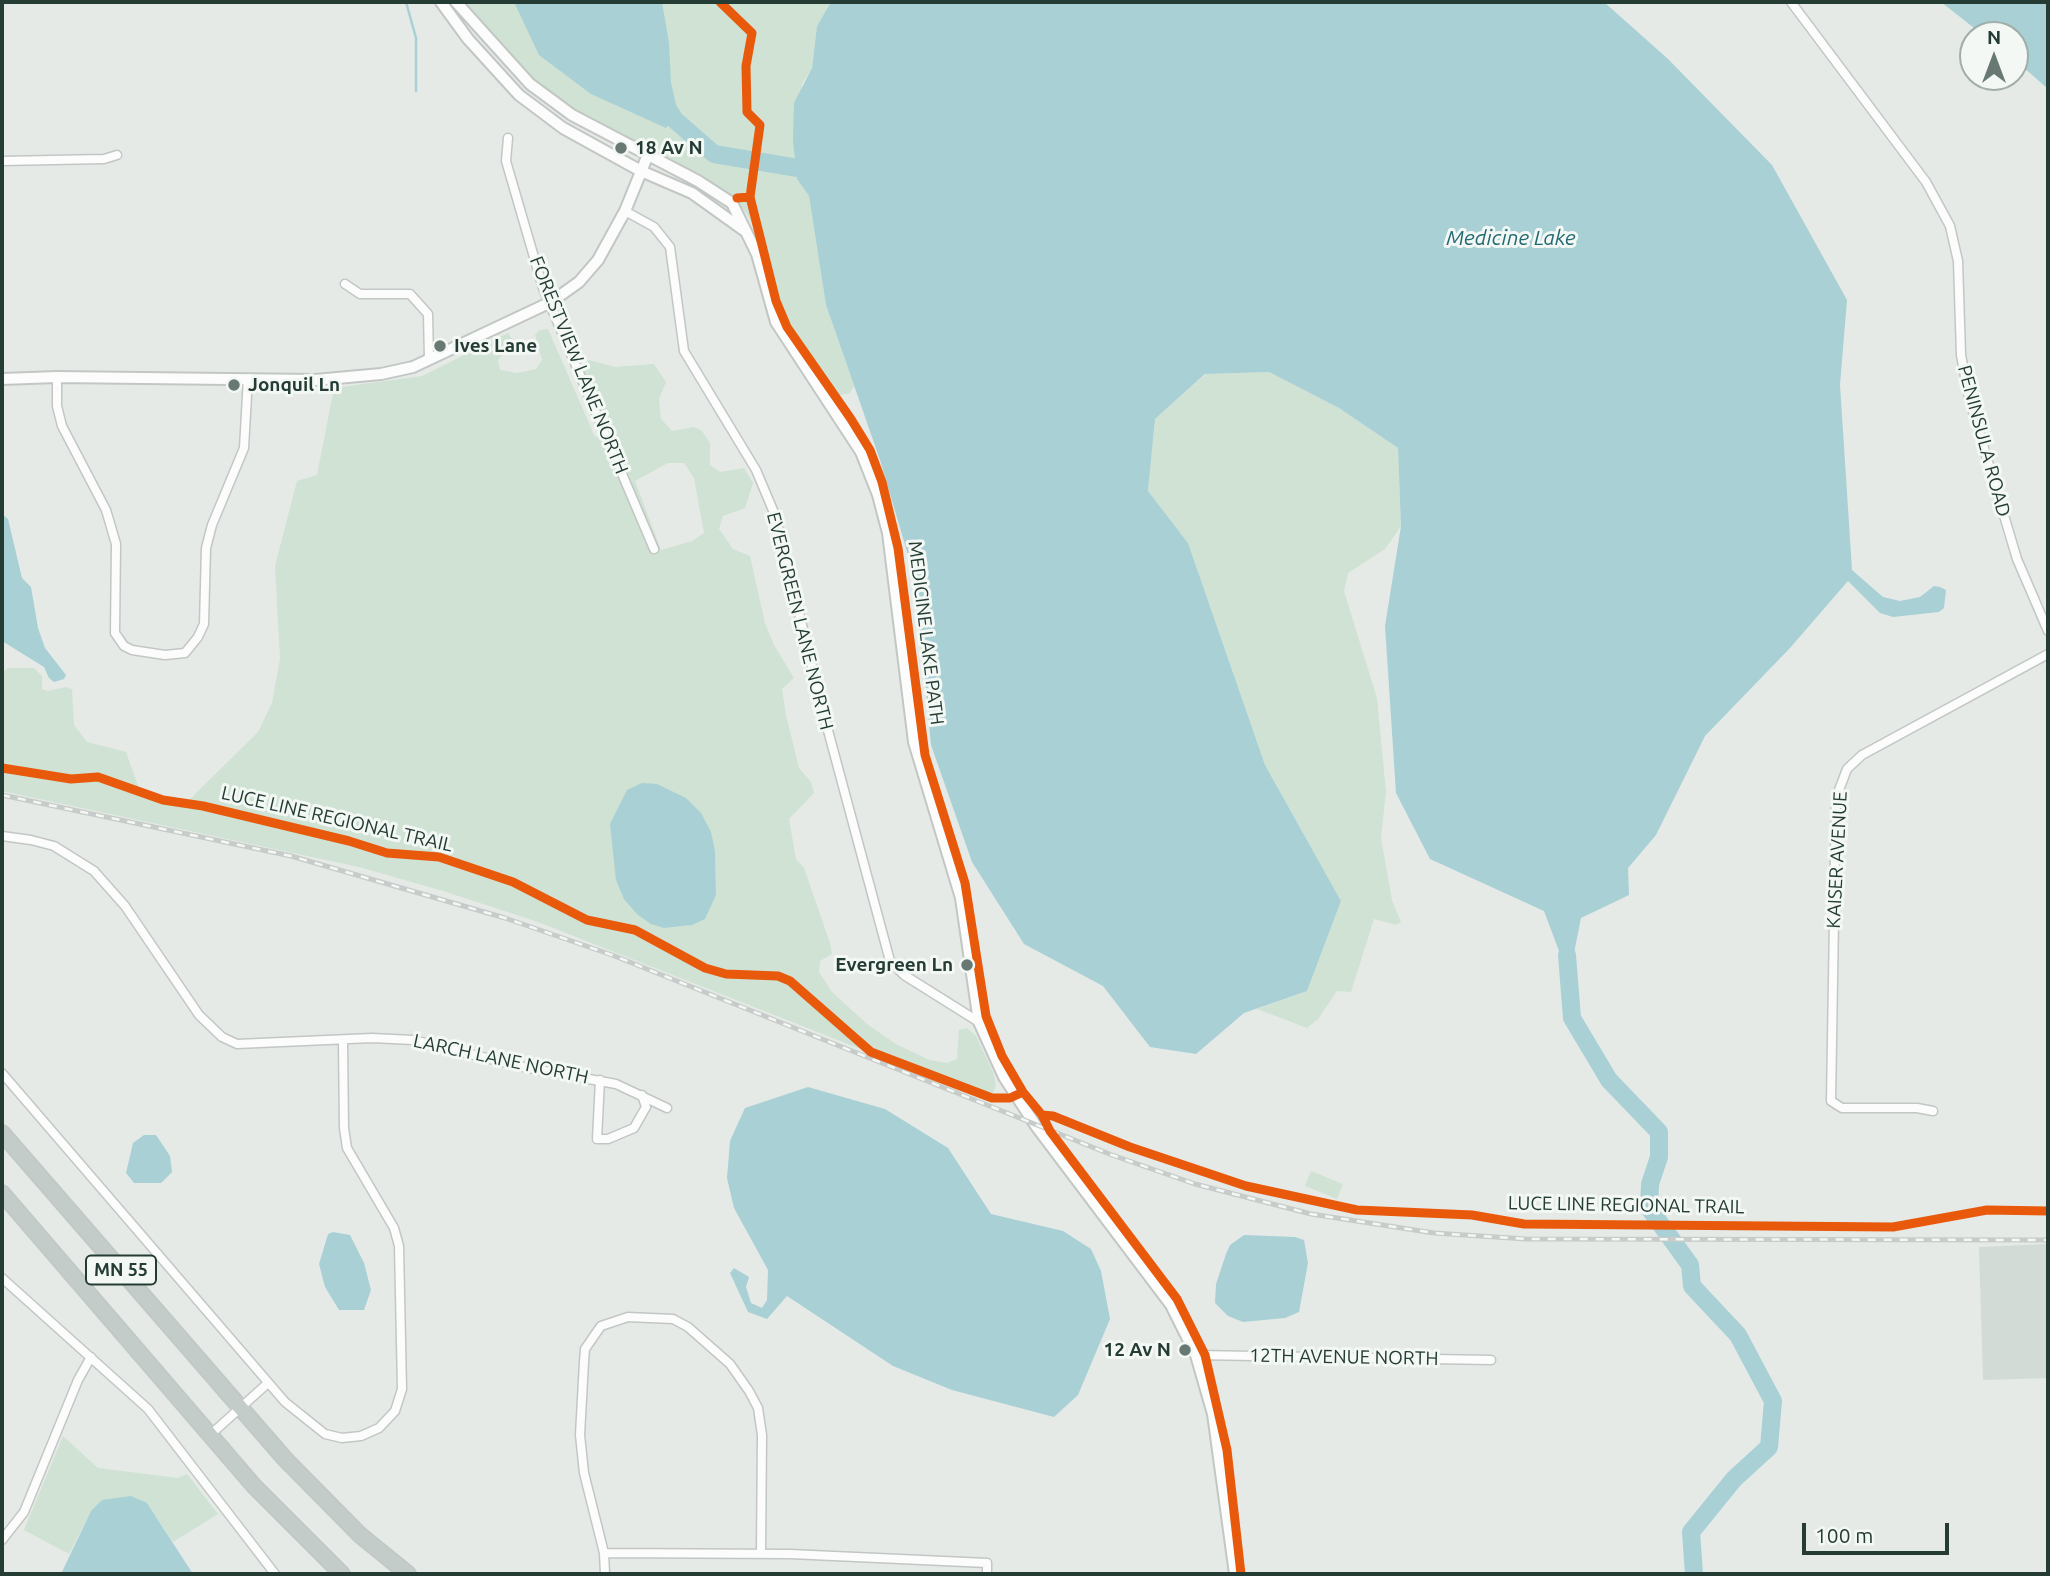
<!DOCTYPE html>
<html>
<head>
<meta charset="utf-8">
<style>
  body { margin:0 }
  #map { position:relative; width:2050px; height:1576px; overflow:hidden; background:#e5eae7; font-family:Ubuntu,sans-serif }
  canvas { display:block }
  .frame { position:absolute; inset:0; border:4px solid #243c34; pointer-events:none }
  .north { position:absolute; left:1959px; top:21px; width:70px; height:70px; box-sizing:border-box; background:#f3f8f5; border:2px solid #a0ada8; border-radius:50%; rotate:0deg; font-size:19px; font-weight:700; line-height:28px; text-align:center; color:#243c34 }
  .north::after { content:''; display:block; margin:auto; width:24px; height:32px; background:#687973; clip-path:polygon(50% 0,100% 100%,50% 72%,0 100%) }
  .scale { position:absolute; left:1802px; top:1523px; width:147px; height:32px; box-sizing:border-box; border:4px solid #243c34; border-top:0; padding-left:9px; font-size:21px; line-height:24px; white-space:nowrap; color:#243c34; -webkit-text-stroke:5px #f3f8f5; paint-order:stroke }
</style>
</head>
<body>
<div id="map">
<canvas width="2050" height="1576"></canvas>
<div class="frame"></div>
<div class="north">N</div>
<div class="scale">100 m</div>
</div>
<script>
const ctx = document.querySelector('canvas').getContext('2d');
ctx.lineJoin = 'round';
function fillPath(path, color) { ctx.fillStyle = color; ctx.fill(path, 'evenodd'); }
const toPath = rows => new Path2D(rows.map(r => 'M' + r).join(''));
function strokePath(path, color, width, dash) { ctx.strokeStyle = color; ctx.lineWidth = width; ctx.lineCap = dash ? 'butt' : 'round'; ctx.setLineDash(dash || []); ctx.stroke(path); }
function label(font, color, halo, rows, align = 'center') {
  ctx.font = font + ' Ubuntu,sans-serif'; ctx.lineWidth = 6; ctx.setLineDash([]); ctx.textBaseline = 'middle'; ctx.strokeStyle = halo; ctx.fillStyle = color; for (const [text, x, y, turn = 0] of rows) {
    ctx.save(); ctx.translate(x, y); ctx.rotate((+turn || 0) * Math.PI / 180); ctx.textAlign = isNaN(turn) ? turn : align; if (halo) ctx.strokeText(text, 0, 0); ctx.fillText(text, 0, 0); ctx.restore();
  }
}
fillPath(toPath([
  [2048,1244,2048,1378,1983,1380,1979,1247]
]), '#d3dbd7');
fillPath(toPath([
  [456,2,831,2,817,26,812,68,802,84,793,142,797,179,809,196,826,305,854,386,850,393,838,396,826,388,812,369,782,308,756,231,745,211,647,157,530,84],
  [548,329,595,437,609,431,581,365,589,360,615,367,654,364,666,382,659,399,661,419,672,431,694,427,702,431,710,443,710,465,720,472,744,468,753,483,745,508,723,516,719,529,733,549,750,556,765,623,774,645,794,678,782,689,786,715,799,768,811,782,814,793,789,819,796,859,804,868,830,943,832,954,820,961,819,972,832,992,867,1024,896,1044,929,1060,947,1063,957,1059,959,1030,967,1028,976,1036,993,1072,996,1085,992,1095,886,1053,858,1048,538,922,443,891,359,867,2,791,2,672,8,668,34,668,42,676,42,689,48,691,65,687,72,689,74,725,87,742,126,752,141,794,183,806,258,732,272,703,280,659,275,566,297,481,317,475,334,388,422,376,508,333,514,342,498,360,500,370,517,373,536,369,542,360,535,335,539,330],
  [668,463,684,463,694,478,704,533,692,541,661,550,635,481],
  [701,813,715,851,716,895,692,925,664,928],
  [1269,372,1339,408,1398,448,1401,526,1385,549,1348,573,1344,591,1377,698,1386,792,1381,838,1392,900,1401,922,1396,925,1374,919,1351,992,1337,991,1318,1019,1307,1028,1257,1009,1307,991,1341,901,1265,765,1188,543,1148,491,1155,419,1206,374],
  [1311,1171,1343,1184,1337,1199,1305,1186],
  [63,1436,98,1468,178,1478,187,1474,218,1514,173,1542,147,1503,91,1511,69,1554,24,1530]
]), '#cfe2d4');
fillPath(toPath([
  [514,2,662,2,669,43,671,83,678,113,666,128,591,94,539,55],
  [831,2,1604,2,1667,58,1772,165,1847,300,1840,385,1852,570,1883,597,1900,601,1920,597,1934,586,1940,587,1946,590,1944,608,1939,612,1893,617,1880,613,1848,581,1790,648,1705,736,1656,835,1628,868,1629,895,1581,918,1569,978,1544,911,1430,859,1396,793,1385,626,1401,526,1398,448,1339,408,1269,372,1205,374,1155,419,1148,491,1188,543,1265,765,1341,901,1307,991,1244,1013,1196,1054,1150,1047,1103,986,1024,944,972,862,931,745,916,582,880,460,826,305,809,196,797,179,793,142,794,103,812,68,817,26],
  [1941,2,2048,2,2048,89,2015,60,2015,35,1983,35],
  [2,514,8,519,22,578,31,587,38,628,45,648,66,675,64,679,54,682,49,678,44,667,2,641],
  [642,783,657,784,686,798,701,813,711,832,715,851,716,895,705,919,692,925,664,928,651,924,637,914,624,899,616,880,610,824,627,790],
  [808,1087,885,1109,948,1148,991,1214,1063,1231,1091,1249,1101,1271,1110,1319,1078,1395,1054,1417,952,1390,893,1366,787,1296,767,1319,748,1312,730,1273,734,1268,749,1277,746,1287,751,1303,762,1308,767,1300,768,1270,734,1208,727,1178,730,1141,745,1108],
  [144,1135,156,1135,170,1156,172,1172,161,1183,134,1183,126,1173,133,1143],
  [333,1232,350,1235,364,1263,371,1290,364,1310,339,1310,325,1287,319,1264,328,1234],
  [1244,1235,1295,1237,1304,1240,1308,1263,1299,1312,1285,1318,1243,1322,1228,1316,1215,1303,1216,1284,1226,1254,1230,1245],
  [131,1496,147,1503,193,1574,61,1574,91,1511,102,1500]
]), '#a8d0d5');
strokePath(toPath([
  [406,2,416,38,416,91]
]), '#a8d0d5', 2.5);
strokePath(toPath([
  [661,99,675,120,714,154,798,168,819,176],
  [1567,955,1572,1018,1609,1080,1659,1132,1659,1157,1650,1184,1649,1208,1690,1265,1692,1286,1738,1335,1773,1401,1769,1447,1734,1479,1691,1532,1694,1574]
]), '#a8d0d5', 18);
const minor = toPath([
  [1791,2,1926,182,1950,226,1958,261,1961,355,1969,398,2017,559,2048,631],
  [508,138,506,161,543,288,654,549],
  [2,161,104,159,117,155],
  [625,211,654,227,670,247,684,351,756,470,775,515,826,723,890,961,904,975,979,1022],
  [345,284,360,294,410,294,428,314,429,359],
  [57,377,57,406,62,426,106,510,116,544,115,633,124,646,132,650,165,655,185,653,198,637,204,624,206,548,212,525,244,448,248,378],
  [2,836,31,840,54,846,94,871,125,906,199,1015,222,1037,237,1044,372,1038,413,1040,523,1067,616,1084,667,1108],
  [2,1073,285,1402,325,1434,342,1438,361,1436,379,1428,395,1411,402,1389,399,1246,394,1228,347,1148,344,1128,343,1042],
  [600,1080,597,1139,608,1139,634,1128,646,1107,642,1095],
  [1933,1111,1917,1108,1842,1108,1831,1101,1836,798,1847,769,1862,755,2048,654],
  [2,1278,148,1409,275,1574],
  [1196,1355,1491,1360],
  [210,1435,268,1383],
  [2,1540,24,1512,78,1380,91,1357],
  [604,1553,790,1554,987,1563,987,1574],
  [605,1574,604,1553,584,1473,580,1435,584,1362,585,1349,601,1326,628,1317,673,1319,688,1327,730,1364,749,1391,758,1408,762,1435,761,1554]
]);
const tertiary = toPath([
  [441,2,468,39,519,95,563,128,641,171,692,193,745,231],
  [456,2,530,84,572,115,698,181,732,203,757,254,776,322,861,452,878,495,888,533,914,742,961,898,979,1022,1004,1077,1036,1126,1171,1305,1196,1355,1213,1414,1235,1574],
  [2,379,57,377,315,380,381,374,413,367,551,302,579,282,598,260,625,211,647,157]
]);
const trunk = toPath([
  [2,1133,285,1459,360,1535,408,1574],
  [2,1193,254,1486,342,1574]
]);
strokePath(minor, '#c2c7c4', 11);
strokePath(tertiary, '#c2c7c4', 14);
strokePath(trunk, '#c1c9c6', 18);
strokePath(minor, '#fbfcfb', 8);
strokePath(tertiary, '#fbfcfb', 10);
strokePath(trunk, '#c4ccca', 14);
const rail = toPath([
  [2,795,291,856,505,918,612,955,1112,1155,1195,1184,1311,1214,1434,1233,1526,1239,2048,1240]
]);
strokePath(rail, '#c7cbc9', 5);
strokePath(rail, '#f3f8f5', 2.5, [8]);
strokePath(toPath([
  [720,2,752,33,746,66,747,112,760,125,750,197,737,198],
  [750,197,776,301,787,327,851,419,870,450,882,482,898,548,925,755,965,883,986,1016,1002,1056,1023,1092,1042,1115,1053,1116,1130,1147,1246,1186,1357,1210,1472,1215,1524,1224,1893,1227,1987,1210,2048,1211],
  [2,768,71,779,98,777,163,800,203,806,349,841,387,853,439,857,513,882,587,920,635,930,705,968,726,974,778,976,790,981,871,1052,992,1098,1010,1098,1023,1092],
  [1042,1115,1050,1131,1177,1299,1205,1355,1227,1450,1241,1574]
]), '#e8590c', 9);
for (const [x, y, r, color] of [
  [621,148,7,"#687973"],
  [440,346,7,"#687973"],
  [234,385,7,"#687973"],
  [967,965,7,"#687973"],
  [1185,1350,7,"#687973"]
]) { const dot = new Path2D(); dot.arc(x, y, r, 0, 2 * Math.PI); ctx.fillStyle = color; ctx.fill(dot); strokePath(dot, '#f3f8f5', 2.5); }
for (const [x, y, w] of [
  [121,1270,70]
]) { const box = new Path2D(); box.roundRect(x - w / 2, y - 14.5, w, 29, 5); ctx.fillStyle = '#f3f8f5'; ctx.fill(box); strokePath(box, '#243c34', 2); }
label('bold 18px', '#243c34', null, [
  ["MN 55",121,1270]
]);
label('bold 19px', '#243c34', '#f3f8f5', [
  ["18 Av N",635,148],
  ["Ives Lane",454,346],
  ["Jonquil Ln",248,385],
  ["Evergreen Ln",953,965,"right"],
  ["12 Av N",1171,1350,"right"]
], 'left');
label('19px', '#243c34', '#f3f8f5', [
  ["FORESTVIEW LANE NORTH",579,365,68],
  ["PENINSULA ROAD",1984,441,75],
  ["EVERGREEN LANE NORTH",800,621,76],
  ["MEDICINE LAKE PATH",926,633,83],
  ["LUCE LINE REGIONAL TRAIL",337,819,13],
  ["KAISER AVENUE",1837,860,-87],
  ["LARCH LANE NORTH",501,1059,12],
  ["LUCE LINE REGIONAL TRAIL",1626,1205,1],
  ["12TH AVENUE NORTH",1344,1357,1]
]);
label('italic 21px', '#226973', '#f3f8f5', [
  ["Medicine Lake",1511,238]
]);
</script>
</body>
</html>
